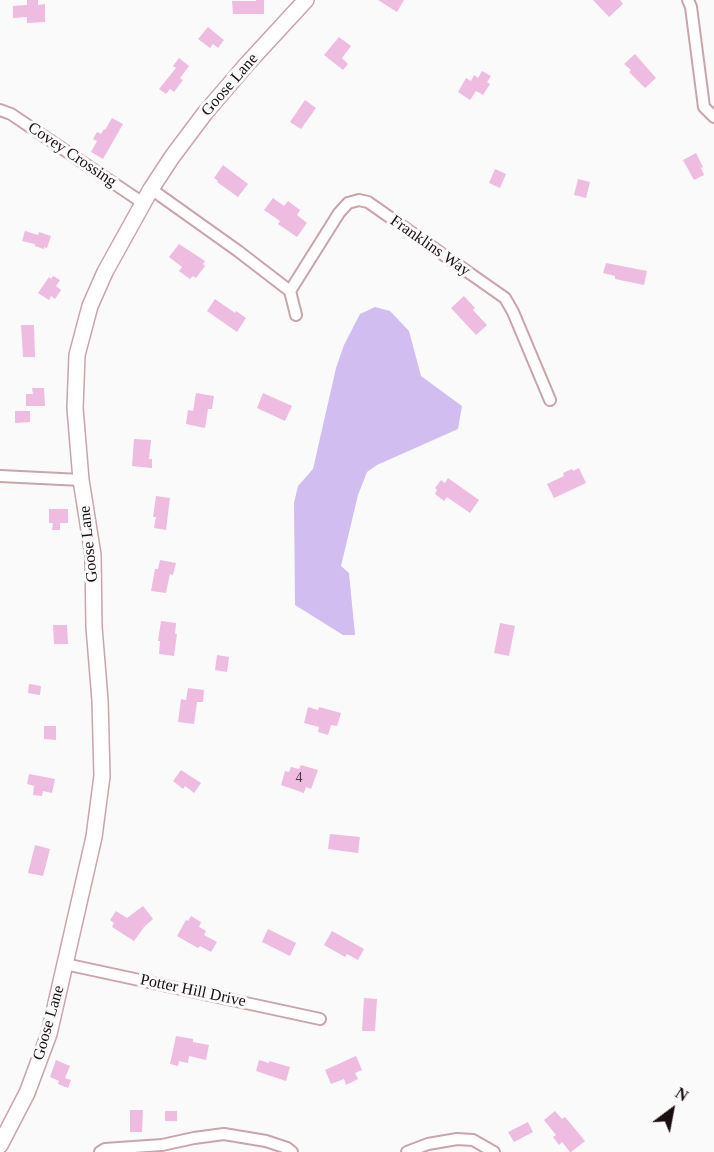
<!DOCTYPE html>
<html>
<head>
<meta charset="utf-8">
<style>
  body { margin:0 }
  #map { position:relative; width:714px; height:1152px; overflow:hidden; background:#fafafa; font-family:Georgia,serif }
  canvas { display:block }
  .north { position:absolute; left:642px; top:1080px; width:60px; height:60px; -webkit-text-stroke:4px #fafafa; paint-order:stroke; rotate:32deg; font-size:16px; font-weight:700; line-height:24px; text-align:center; color:#1a0e10 }
  .north::after { content:''; display:block; margin:auto; width:21px; height:27px; background:#1a0e10; clip-path:polygon(50% 0,100% 100%,50% 72%,0 100%) }
</style>
</head>
<body>
<div id="map">
<canvas width="714" height="1152"></canvas>
<div class="north">N</div>
</div>
<script>
const ctx = document.querySelector('canvas').getContext('2d');
ctx.lineJoin = 'round';
function fillPath(path, color) { ctx.fillStyle = color; ctx.fill(path, 'evenodd'); }
const toPath = rows => new Path2D(rows.map(r => 'M' + r).join(''));
function strokePath(path, color, width, dash) { ctx.strokeStyle = color; ctx.lineWidth = width; ctx.lineCap = dash ? 'butt' : 'round'; ctx.setLineDash(dash || []); ctx.stroke(path); }
function label(font, color, halo, rows, align = 'center') {
  ctx.font = font + ' Georgia,serif'; ctx.lineWidth = 6; ctx.setLineDash([]); ctx.textBaseline = 'middle'; ctx.strokeStyle = halo; ctx.fillStyle = color; for (const [text, x, y, turn = 0] of rows) {
    ctx.save(); ctx.translate(x, y); ctx.rotate((+turn || 0) * Math.PI / 180); ctx.textAlign = isNaN(turn) ? turn : align; if (halo) ctx.strokeText(text, 0, 0); ctx.fillText(text, 0, 0); ctx.restore();
  }
}
fillPath(toPath([
  [375,307,390,311,409,331,421,376,462,406,458,429,377,465,367,472,358,495,341,566,349,573,355,635,343,635,295,605,294,503,298,486,313,469,336,368,344,345,360,314]
]), '#d2bdf1');
fillPath(toPath([
  [27,0,38,0,38,5,45,4,45,22,27,23,27,17,13,18,13,6,27,5],
  [256,0,264,0,264,14,233,14,232,1,256,1],
  [378,0,404,0,397,12],
  [593,0,620,0,623,4,609,17],
  [208,27,224,40,218,48,213,44,210,48,198,39],
  [339,37,351,46,342,58,348,64,343,70,324,55],
  [635,54,656,78,645,88,629,72,631,70,624,64],
  [179,58,189,66,180,78,183,80,174,92,170,89,166,94,159,89,176,68,173,66],
  [482,71,491,76,487,82,490,84,483,95,476,91,470,100,458,92,466,78,471,81,474,75,478,78],
  [305,100,316,108,301,129,290,122],
  [112,118,123,124,103,159,91,152,97,141,93,139,97,132,101,134,104,129,105,130],
  [696,153,703,167,701,168,704,175,694,180,683,160],
  [223,165,248,184,238,197,217,182,218,181,214,178],
  [495,169,506,174,500,188,489,183],
  [578,179,590,182,586,198,574,195],
  [273,198,284,206,288,201,300,210,297,215,307,223,297,237,278,224,280,221,264,210],
  [25,231,38,235,39,232,51,236,47,248,44,247,44,249,35,246,35,244,22,241],
  [179,244,205,261,203,264,205,266,196,278,193,276,190,279,179,271,182,267,169,257],
  [606,263,647,271,644,285,615,279,615,276,603,273],
  [53,276,60,280,56,286,61,290,55,299,51,296,49,300,38,293,49,277,51,279],
  [464,296,475,308,473,310,487,325,476,335,451,308],
  [215,299,235,313,236,311,246,318,237,332,207,311],
  [21,325,34,325,35,357,23,357],
  [32,388,44,388,45,406,26,406,26,394,33,394],
  [196,393,214,396,212,409,208,409,205,428,186,424,188,410,193,411],
  [263,393,292,406,285,421,257,408],
  [15,411,30,411,30,422,15,423],
  [134,439,151,440,149,459,152,459,152,468,132,466],
  [579,468,586,483,554,498,547,484,564,476,563,473,572,469,573,471],
  [448,478,479,500,470,513,447,497,444,501,435,494,437,490,435,488,441,480,445,483],
  [156,496,170,498,166,530,154,528,156,517,153,517],
  [49,509,68,509,68,523,60,523,60,530,52,530,53,523,49,523],
  [160,560,176,563,173,575,170,574,166,593,151,591,155,569,158,569],
  [161,621,176,623,175,634,177,634,174,656,159,654,160,641,158,641],
  [500,623,515,626,509,656,494,653],
  [53,625,67,625,68,644,54,644],
  [217,655,229,657,227,672,215,670],
  [29,684,41,686,40,695,28,693],
  [188,688,204,690,203,702,197,702,194,724,178,722,181,699,186,700],
  [308,707,318,710,319,707,341,713,337,726,331,725,328,735,318,732,319,727,304,723],
  [44,726,56,726,56,740,44,739],
  [301,765,318,770,311,789,306,787,304,793,281,785,285,771,289,772,291,767,299,769],
  [181,770,201,783,194,793,185,786,183,789,173,781],
  [29,774,55,779,52,793,43,791,42,796,33,795,34,786,27,784],
  [330,834,360,837,358,853,328,849],
  [35,845,50,849,43,876,28,873],
  [143,906,153,919,144,927,134,941,112,927,114,923,110,920,116,911,127,918],
  [191,916,201,922,199,927,206,931,204,935,217,942,211,952,200,946,198,948,177,936,186,920,188,921],
  [268,929,296,943,290,956,262,942],
  [332,931,364,949,358,960,347,954,345,957,324,945],
  [364,998,377,999,375,1031,362,1031],
  [176,1036,193,1039,193,1042,209,1045,206,1060,189,1056,188,1063,179,1061,178,1066,170,1064],
  [356,1056,362,1070,355,1073,358,1079,346,1085,344,1079,331,1084,325,1070],
  [56,1060,70,1066,65,1078,71,1080,68,1088,58,1084,59,1081,50,1077],
  [259,1060,269,1063,269,1061,290,1067,286,1081,256,1071],
  [130,1110,143,1110,142,1132,130,1132],
  [165,1111,177,1111,177,1121,165,1121],
  [555,1111,562,1119,565,1117,585,1141,571,1152,570,1152,562,1142,559,1145,553,1137,556,1135,544,1120],
  [528,1122,533,1132,514,1142,508,1132]
]), '#eebbe1');
const street = toPath([
  [688,0,691,7,704,107,714,117],
  [0,110,11,114,143,203],
  [151,189,238,251,290,291,339,213,348,203,359,200,368,202,505,298,513,312,550,400],
  [290,291,296,315],
  [0,476,81,480],
  [65,964,320,1019],
  [100,1152,105,1149,162,1145,194,1138,224,1134,266,1141,287,1148,292,1152],
  [407,1152,428,1144,457,1139,473,1140,494,1152]
]);
const secondary = toPath([
  [0,1145,27,1093,49,1034,94,837,102,776,100,700,94,627,93,555,81,480,75,408,77,355,90,306,105,272,151,189,172,157,205,113,247,64,306,0]
]);
strokePath(street, '#c9a4aa', 14);
strokePath(secondary, '#c9a4aa', 18);
strokePath(street, '#fff', 10);
strokePath(secondary, '#fff', 15);
label('14px', '#4f3944', null, [
  ["4",299,778]
]);
label('16px', '#1a0e10', '#fafafa', [
  ["Goose Lane",230,85,-49],
  ["Covey Crossing",72,155,34],
  ["Franklins Way",430,246,35],
  ["Goose Lane",89,544,-96],
  ["Potter Hill Drive",193,991,12],
  ["Goose Lane",49,1023,-74]
]);
</script>
</body>
</html>
